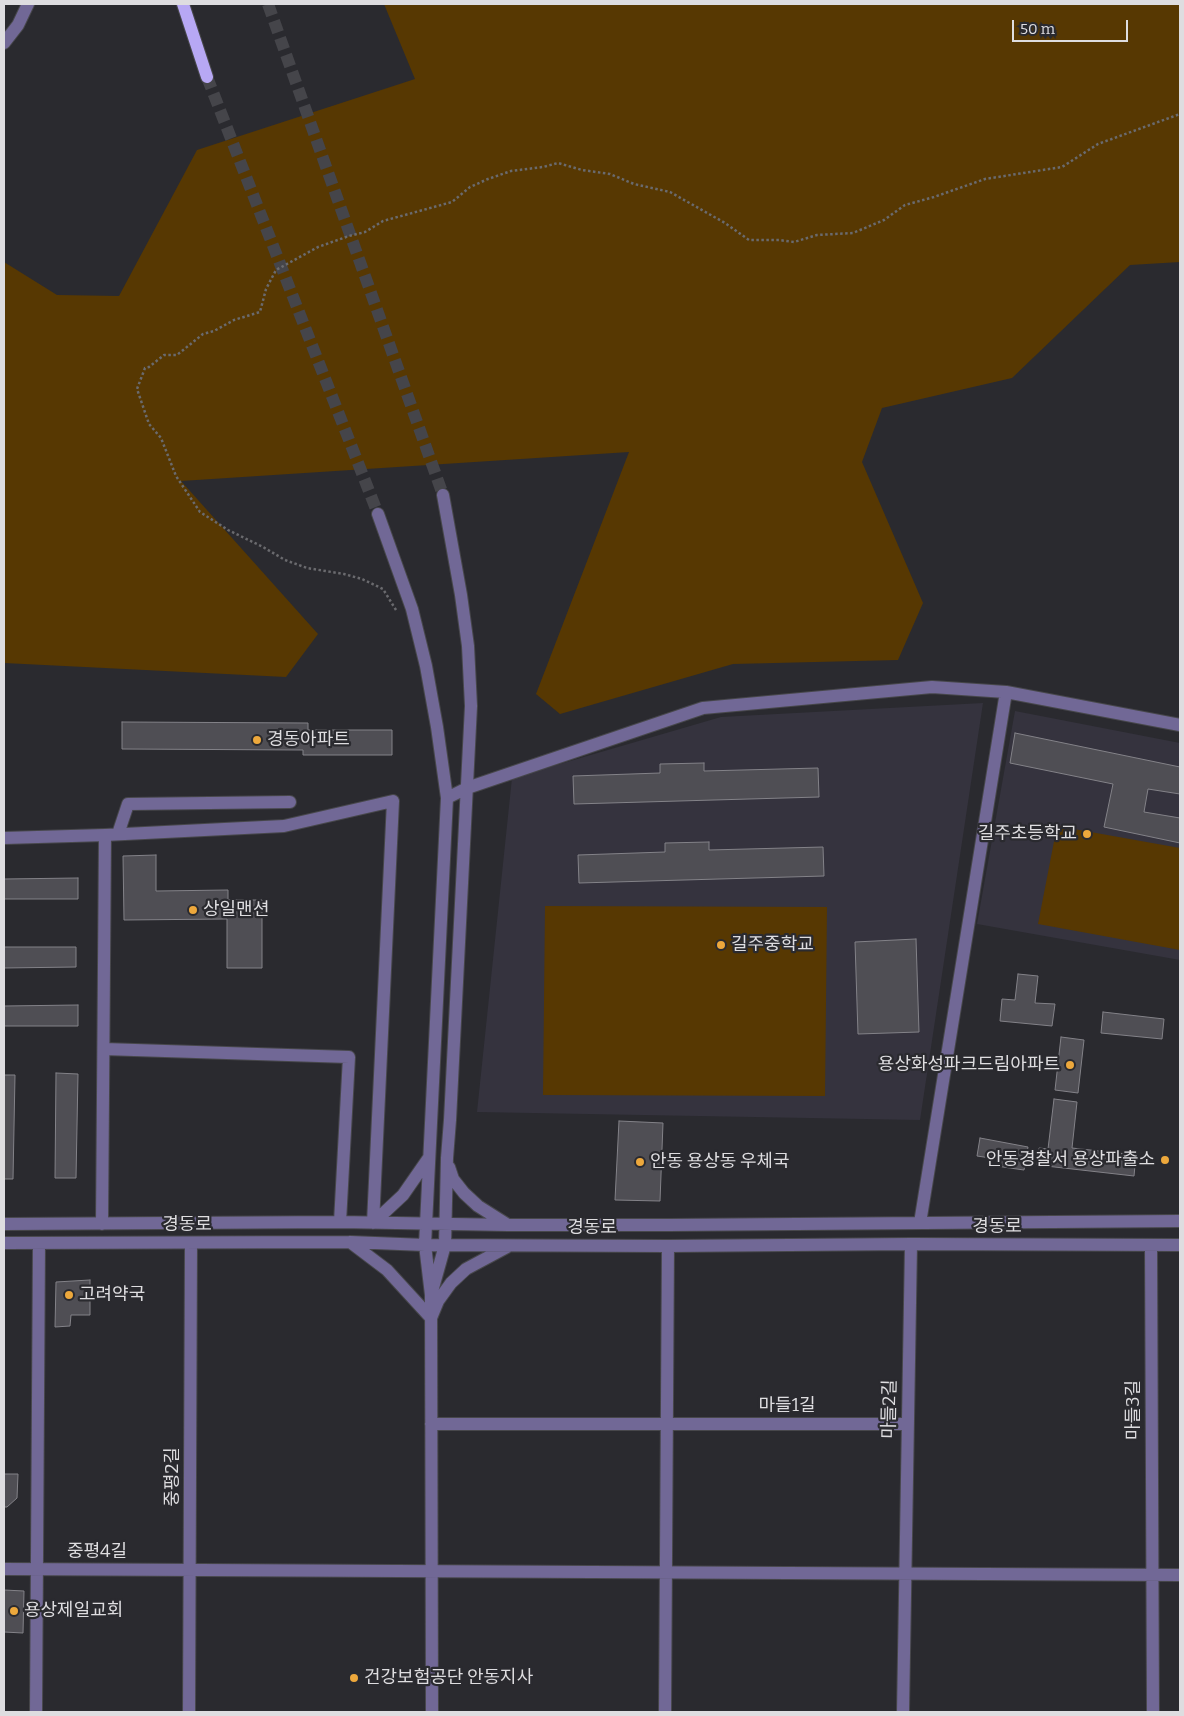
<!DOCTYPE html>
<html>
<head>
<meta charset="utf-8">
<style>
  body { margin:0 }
  #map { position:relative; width:1184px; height:1716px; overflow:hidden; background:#2a2a2f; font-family:Bitter,serif }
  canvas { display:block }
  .frame { position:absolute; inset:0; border:5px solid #dedde0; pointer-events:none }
  .scale { position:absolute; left:1012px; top:20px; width:116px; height:22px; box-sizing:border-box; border:2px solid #dedde0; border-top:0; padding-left:6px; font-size:15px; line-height:18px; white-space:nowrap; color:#dedde0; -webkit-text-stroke:4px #2a2a2f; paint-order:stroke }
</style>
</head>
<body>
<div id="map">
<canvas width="1184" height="1716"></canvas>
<div class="frame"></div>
<div class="scale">50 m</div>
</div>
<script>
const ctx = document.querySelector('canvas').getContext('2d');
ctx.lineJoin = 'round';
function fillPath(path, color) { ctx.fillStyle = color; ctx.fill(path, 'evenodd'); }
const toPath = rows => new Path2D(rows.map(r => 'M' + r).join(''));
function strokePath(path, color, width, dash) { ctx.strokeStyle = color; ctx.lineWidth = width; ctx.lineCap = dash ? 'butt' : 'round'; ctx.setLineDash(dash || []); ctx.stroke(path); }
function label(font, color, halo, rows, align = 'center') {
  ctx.font = font + ' Bitter,"Noto Sans KR",serif'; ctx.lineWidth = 4.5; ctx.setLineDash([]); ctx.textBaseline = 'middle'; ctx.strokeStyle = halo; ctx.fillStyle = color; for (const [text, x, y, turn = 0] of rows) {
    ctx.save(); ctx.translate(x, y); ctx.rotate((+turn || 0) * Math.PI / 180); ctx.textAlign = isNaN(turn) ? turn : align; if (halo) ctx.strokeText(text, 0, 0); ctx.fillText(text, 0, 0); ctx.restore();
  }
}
fillPath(toPath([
  [983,703,920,1120,477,1112,512,778,721,717],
  [1015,711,1180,743,1180,960,977,924]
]), '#35333e');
fillPath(toPath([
  [384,4,1180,4,1180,262,1130,265,1012,378,882,408,862,462,923,603,898,660,733,664,560,714,536,694,629,452,181,481,318,634,286,677,4,663,4,262,57,295,119,296,197,150,415,79],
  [1057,826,1180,848,1180,950,1038,924],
  [545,906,827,907,825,1096,543,1095]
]), '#573802');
const building = toPath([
  [122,722,308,723,308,730,392,730,392,755,303,755,303,750,122,749,122,722],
  [1015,733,1180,767,1180,794,1148,789,1144,812,1180,818,1180,843,1104,827,1113,784,1010,763,1015,733],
  [704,763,704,771,818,768,819,797,574,804,573,776,660,773,660,764,704,763],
  [709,842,709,850,823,847,824,876,579,883,578,855,665,852,665,843,709,842],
  [156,855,156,891,228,890,228,900,262,900,262,968,227,968,227,919,124,920,123,856,156,855],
  [78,878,78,899,4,899,4,879,78,878],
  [916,939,919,1032,858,1034,855,942,916,939],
  [4,947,76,947,76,967,4,968,4,947],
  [1018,974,1038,976,1035,1003,1055,1004,1052,1026,1000,1021,1002,999,1015,1000,1018,974],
  [78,1005,78,1026,4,1026,4,1006,78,1005],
  [1103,1012,1164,1019,1162,1039,1101,1033,1103,1012],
  [1061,1037,1084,1040,1078,1093,1055,1090,1061,1037],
  [56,1073,78,1074,76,1178,55,1178,56,1073],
  [4,1075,15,1075,13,1179,4,1179,4,1075],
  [1054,1099,1077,1102,1072,1148,1136,1155,1134,1176,1037,1165,1039,1148,1048,1149,1054,1099],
  [619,1121,663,1123,660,1201,615,1200,619,1121],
  [980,1138,1028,1147,1024,1170,996,1166,997,1159,977,1156,980,1138],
  [90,1280,90,1315,71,1315,70,1326,55,1327,56,1282,90,1280],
  [4,1474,18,1474,17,1498,7,1507,4,1507,4,1474],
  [4,1590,24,1591,23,1633,4,1632,4,1590]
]);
fillPath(building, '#4f4e54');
strokePath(building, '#838288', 1);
strokePath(toPath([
  [268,4,443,495],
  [207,77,378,514]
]), '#45454a', 12, [12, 6]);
const minor = toPath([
  [4,43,18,25,28,4],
  [378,514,412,609,426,666,437,727,447,798,425,1245,431,1295,432,1712],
  [447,798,467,788,703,708,932,687,1006,692],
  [118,834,128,804,290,802],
  [4,838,105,835,284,826,393,801,373,1223],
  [104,1049,349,1057,340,1222],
  [449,1167,453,1179,464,1193,478,1206,508,1225],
  [373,1223,403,1195,428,1159],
  [920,1223,1006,692,1180,725],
  [4,1224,340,1222,508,1225,669,1225,1180,1221],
  [102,1224,105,835],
  [350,1242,387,1270,431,1318,438,1301,451,1283,466,1269,507,1247],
  [4,1243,350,1242,425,1245,668,1246,911,1244,1180,1245],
  [1151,1245,1153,1712],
  [433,1288,445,1245,447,1158,450,1120,471,706,468,646,461,595,443,495],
  [431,1424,907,1424],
  [4,1569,1180,1575],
  [36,1712,39,1243],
  [189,1712,191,1243],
  [665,1712,668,1246],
  [903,1712,911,1244]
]);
const major = toPath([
  [183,4,207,77]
]);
strokePath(minor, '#47474b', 14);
strokePath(major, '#47474b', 14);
strokePath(toPath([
  [396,610,383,589,362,579,344,574,307,568,285,560,263,547,228,530,200,512,176,476,161,438,149,424,137,389,145,368,149,367,164,355,177,355,203,334,214,331,234,320,260,312,266,289,276,270,318,247,349,236,365,232,383,221,452,202,470,187,488,179,511,171,543,167,558,163,582,170,610,174,634,184,670,192,725,223,749,240,779,240,794,242,817,235,853,233,884,220,905,205,934,197,985,179,1062,167,1098,144,1180,114]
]), '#6a6a6e', 2.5, [2.5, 2.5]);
strokePath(minor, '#716896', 12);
strokePath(major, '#b7a8f4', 12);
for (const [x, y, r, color] of [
  [257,740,5,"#eda83c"],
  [1087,834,5,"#eda83c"],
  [193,910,5,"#eda83c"],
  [721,945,5,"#eda83c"],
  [1070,1065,5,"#eda83c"],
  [1165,1160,5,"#eda83c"],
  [640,1162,5,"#eda83c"],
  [69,1295,5,"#eda83c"],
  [14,1611,5,"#eda83c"],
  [354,1678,5,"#eda83c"]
]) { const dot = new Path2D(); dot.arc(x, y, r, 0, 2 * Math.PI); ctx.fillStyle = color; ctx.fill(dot); strokePath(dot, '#2a2a2f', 2); }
label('18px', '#dedde0', '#2a2a2f', [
  ["경동아파트",267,740],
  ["길주초등학교",1077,834,"right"],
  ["상일맨션",203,910],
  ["길주중학교",731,945],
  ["용상화성파크드림아파트",1060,1065,"right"],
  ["안동경찰서 용상파출소",1155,1160,"right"],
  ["안동 용상동 우체국",650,1162],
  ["고려약국",79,1295],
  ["용상제일교회",24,1611],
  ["건강보험공단 안동지사",364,1678]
], 'left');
label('18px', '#dedde0', '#2a2a2f', [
  ["경동로",187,1225],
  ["경동로",997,1227],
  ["경동로",592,1228],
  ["마들1길",787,1406],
  ["마들2길",890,1409,-89],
  ["마들3길",1134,1410,-90],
  ["중평2길",173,1477,-90],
  ["중평4길",97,1552]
]);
</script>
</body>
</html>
